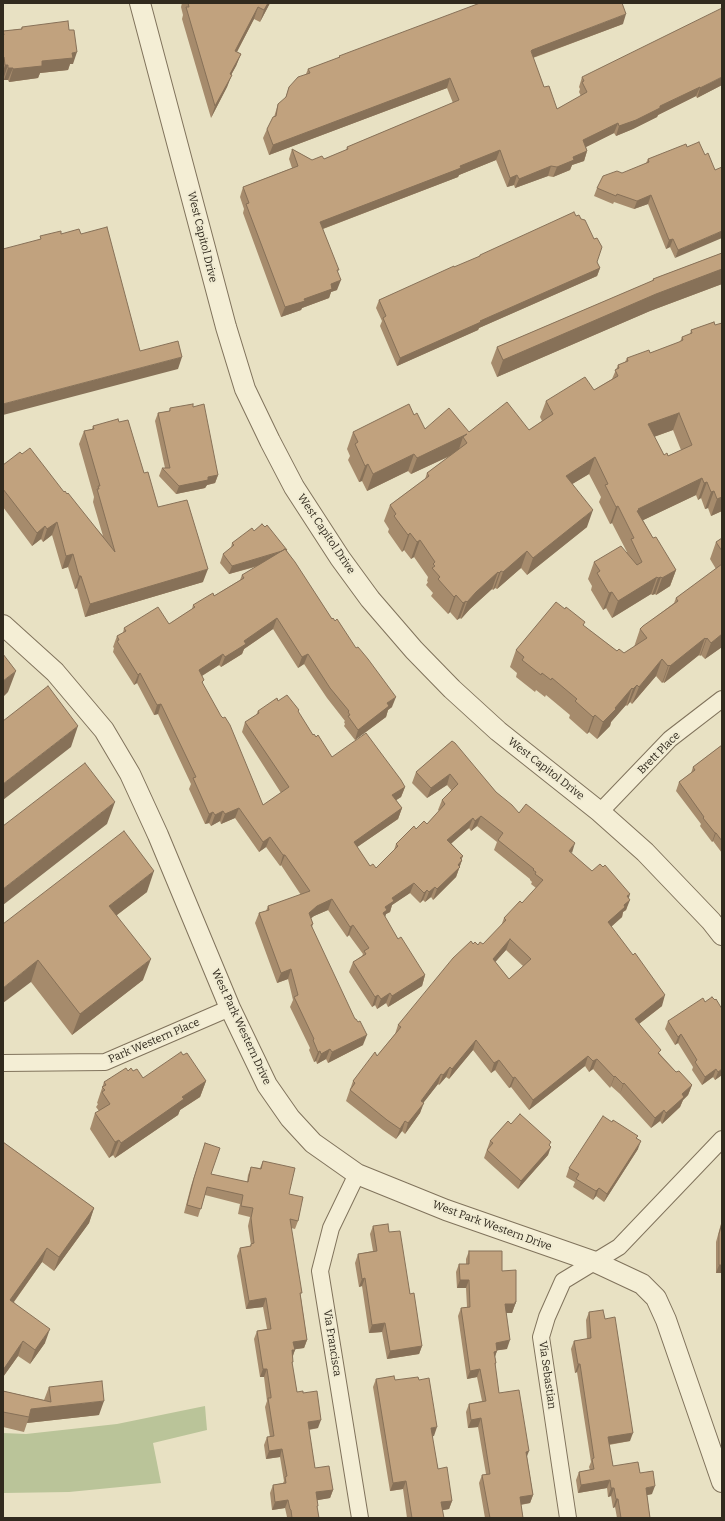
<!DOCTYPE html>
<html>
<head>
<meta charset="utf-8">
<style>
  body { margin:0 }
  #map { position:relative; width:725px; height:1521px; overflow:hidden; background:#e8e1c3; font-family:Bitter,serif }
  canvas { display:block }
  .frame { position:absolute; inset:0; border:4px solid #312a1e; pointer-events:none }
</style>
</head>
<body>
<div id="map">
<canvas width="725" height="1521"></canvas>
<div class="frame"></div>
</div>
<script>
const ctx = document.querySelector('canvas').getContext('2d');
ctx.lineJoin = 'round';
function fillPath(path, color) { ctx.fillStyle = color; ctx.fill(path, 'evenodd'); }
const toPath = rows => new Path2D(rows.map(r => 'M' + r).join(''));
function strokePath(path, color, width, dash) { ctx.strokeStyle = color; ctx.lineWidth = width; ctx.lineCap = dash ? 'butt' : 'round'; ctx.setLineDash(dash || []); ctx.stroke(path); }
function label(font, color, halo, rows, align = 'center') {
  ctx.font = font + ' Bitter,serif'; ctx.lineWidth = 4; ctx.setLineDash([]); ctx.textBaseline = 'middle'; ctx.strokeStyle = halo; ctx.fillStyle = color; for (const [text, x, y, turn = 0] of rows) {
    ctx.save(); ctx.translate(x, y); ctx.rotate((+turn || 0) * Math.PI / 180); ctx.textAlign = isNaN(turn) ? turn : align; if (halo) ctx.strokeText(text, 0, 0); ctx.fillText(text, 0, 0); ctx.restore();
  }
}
fillPath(toPath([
  [205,1406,207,1430,153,1443,161,1483,69,1492,3,1493,3,1433,26,1434,117,1424]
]), '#bac499');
const minor = toPath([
  [600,812,670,739,722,699],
  [3,1063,105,1062,230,1008],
  [357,1174,331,1228,320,1271,360,1518],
  [568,1518,541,1337,547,1317,563,1281,619,1247,722,1139]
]);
const tertiary = toPath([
  [140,3,226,327,245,389,270,441,294,487,340,558,370,599,414,650,452,689,498,731,600,812,645,852,711,921,722,935],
  [3,625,55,672,104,730,130,774,158,835,230,1008,267,1085,290,1118,313,1143,357,1174,446,1210,595,1262,642,1284,656,1298,666,1320,722,1482]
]);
strokePath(minor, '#80735c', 18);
strokePath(tertiary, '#80735c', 22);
strokePath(minor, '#f4eed5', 16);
strokePath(tertiary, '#f4eed5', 20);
fillPath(toPath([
  [182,3,270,3,260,22,254,19,237,52,241,54,236,66,231,75,227,87,211,118,182,19,183,15,181,7],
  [623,24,533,58,544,87,557,109,581,96,579,92,580,89,579,87,582,77,722,85,697,98,696,96,658,115,657,117,633,129,616,136,614,133,586,147,587,151,584,161,572,165,570,170,553,177,548,176,515,188,514,185,507,187,496,160,459,175,458,177,323,229,338,272,337,290,331,292,329,298,302,308,301,310,281,317,243,213,244,209,240,197,243,187,292,168,289,159,292,149,312,160,324,159,346,150,347,147,453,103,447,88,269,155,263,138,267,129,274,117,278,104,285,99,289,87,306,74,308,69,339,58,339,56],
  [22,27,73,64,70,64,68,70,40,73,38,78,9,82,8,80,4,80,4,77,3,77,3,31,21,29],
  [687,147,705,155,715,170,675,258,670,247,666,249,648,204,634,209,614,202,613,204,594,196,597,188,646,163,648,159],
  [722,253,722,284,650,311,497,377,491,363,497,347,652,281,653,279],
  [480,255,597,262,600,268,597,276,479,328,478,330,397,366,380,326,382,321,376,308,379,300,479,257],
  [714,322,722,511,711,516,708,508,705,509,701,498,698,500,696,495,643,520,653,538,676,570,670,586,656,595,655,594,652,595,651,594,612,618,606,608,603,610,591,590,592,586,588,579,594,562,627,552,612,523,610,524,599,502,601,497,589,474,572,484,587,527,527,575,521,568,497,589,495,588,493,590,492,589,470,609,461,619,460,618,457,620,450,612,448,614,431,596,433,593,426,585,428,582,427,581,428,577,414,557,411,559,404,550,402,552,388,532,389,529,384,521,390,505,425,479,427,473,450,456,411,474,408,471,367,491,362,481,359,482,348,460,350,456,347,449,353,432,414,415,425,429,469,432,529,430,542,421,540,417,546,401,594,390,612,379,618,365,625,362,627,358,650,353,680,342,682,337,690,334,691,330],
  [673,430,681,450,668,456,664,455,654,437],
  [193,407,218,475,215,483,207,485,205,488,176,494,159,476,162,468,165,468,155,421,158,413,169,411,170,408],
  [119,422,144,473,158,507,203,582,85,617,77,588,75,589,68,567,62,569,52,535,43,542,41,539,32,546,3,507,3,465,22,454,64,492,103,536,93,502,94,497,79,444,84,431,92,429,93,426],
  [254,531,287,550,287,551,332,619,392,707,388,710,386,717,355,740,344,726,345,724,344,722,345,721,327,698,304,664,298,668,273,629,244,649,242,654,221,667,219,665,202,676,203,684,263,805,281,793,242,732,245,722,256,715,258,711,278,701,299,710,298,712,313,735,316,737,332,757,405,787,401,797,396,800,402,808,398,819,357,847,370,866,376,868,394,850,396,844,416,829,427,824,439,811,438,810,442,800,452,791,447,785,427,798,412,783,416,772,452,741,496,792,519,813,571,853,592,871,629,899,626,910,623,912,622,917,611,927,662,1006,639,1024,660,1054,676,1072,692,1085,688,1095,683,1100,680,1107,662,1124,660,1121,651,1128,620,1094,611,1086,610,1088,593,1069,589,1072,585,1066,529,1110,511,1087,509,1088,495,1070,491,1073,473,1050,449,1079,446,1077,439,1085,438,1084,423,1103,420,1113,405,1134,402,1131,396,1139,383,1130,346,1101,353,1081,377,1056,395,1034,398,1025,473,944,478,945,483,944,501,926,504,918,522,903,536,888,531,884,532,882,530,880,530,879,494,850,497,842,477,826,471,831,469,828,451,843,463,856,461,860,462,860,456,877,433,900,431,897,425,902,423,900,420,903,410,893,392,905,390,912,386,914,385,917,398,939,425,975,422,986,388,1007,386,1003,377,1009,375,1005,372,1007,349,972,353,962,362,956,363,954,349,935,347,937,328,910,314,916,311,918,313,924,312,927,363,1045,328,1063,326,1059,317,1064,316,1061,314,1062,309,1050,310,1048,290,1007,293,1000,288,979,277,983,255,923,259,913,266,911,268,906,301,895,281,865,280,866,266,847,259,852,235,818,221,824,220,821,211,826,209,823,205,824,189,789,191,784,158,714,154,715,137,683,134,685,113,652,114,648,113,647,117,636,123,633,124,628,169,624,192,609,193,605,214,596,240,580,242,575,259,566,229,574,220,563,223,554,231,548,232,543],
  [506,950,523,966,509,979,495,962],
  [722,538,722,647,705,659,701,655,700,656,699,655,664,683,663,682,662,683,656,676,632,704,630,702,627,706,626,705,611,722,610,726,597,739,589,732,587,734,569,718,570,715,546,695,545,697,536,690,535,692,516,677,517,673,510,667,516,650,584,626,617,651,624,653,634,647,640,629,674,603,676,598,716,569,710,559,716,542],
  [722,745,722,853,713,841,712,842,700,826,701,824,676,791,679,782,691,773,693,767],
  [147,892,117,915,143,980,72,1035,31,982,3,924],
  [668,1021,722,1075,715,1080,713,1077,702,1085,692,1070,693,1067,678,1043,675,1045,665,1029],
  [183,1055,206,1081,200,1097,180,1110,178,1115,115,1158,113,1155,109,1158,90,1129,95,1113,99,1111,96,1107,98,1104,97,1103,104,1082,128,1071,133,1071,143,1078],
  [511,1124,550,1146,548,1155,518,1189,484,1158,490,1141],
  [637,1138,638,1149,604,1202,596,1196,593,1200,573,1187,575,1182,566,1177,569,1168],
  [3,1142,94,1208,89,1223,54,1271,42,1262,14,1302,45,1343,30,1364,18,1356,3,1377],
  [205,1143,211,1174,247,1182,248,1175,251,1167,260,1168,263,1161,289,1194,298,1221,295,1229,291,1228,307,1340,304,1348,295,1349,293,1356,292,1365,297,1392,303,1393,318,1428,309,1430,315,1468,333,1490,330,1498,317,1500,317,1509,319,1518,288,1518,287,1517,285,1508,272,1510,270,1493,273,1485,283,1483,284,1481,280,1457,266,1459,264,1445,267,1437,270,1437,265,1407,267,1401,264,1377,260,1377,254,1339,257,1331,267,1329,263,1307,246,1309,237,1256,240,1248,250,1246,251,1245,248,1226,250,1217,238,1214,240,1204,205,1195,198,1217,184,1213,191,1186],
  [722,1220,722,1273,716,1273,716,1242],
  [373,1226,389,1232,410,1294,422,1346,419,1354,387,1359,382,1332,369,1333,362,1286,359,1287,355,1263,358,1254,373,1251,370,1234],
  [469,1251,502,1271,516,1302,512,1313,506,1313,507,1349,497,1350,495,1357,496,1363,495,1366,499,1393,527,1457,533,1495,530,1503,521,1505,523,1518,485,1518,479,1483,482,1475,486,1474,478,1427,468,1428,466,1412,469,1404,482,1401,477,1377,467,1379,458,1316,461,1308,467,1307,466,1288,457,1288,456,1272,459,1264,466,1264,466,1259],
  [589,1312,605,1319,630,1441,609,1445,613,1466,640,1473,652,1494,647,1495,650,1518,617,1518,615,1507,613,1508,611,1496,608,1497,607,1488,578,1493,576,1480,579,1472,590,1470,589,1467,591,1462,577,1372,575,1373,571,1349,574,1341,587,1339,586,1320],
  [376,1379,395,1380,419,1380,434,1436,432,1436,438,1469,452,1501,449,1509,442,1510,444,1518,407,1518,403,1489,390,1491,373,1387],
  [49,1387,99,1415,27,1423,24,1432,3,1427,3,1391,44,1400]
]), '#a68b6c');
fillPath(toPath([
  [268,3,270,3,260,22,264,10],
  [258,7,254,19,231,63,235,51],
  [626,14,623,24,529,59,532,50],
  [77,52,73,64,70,64,68,70,40,73,38,78,9,82,13,69,72,53],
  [241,54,236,66,225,86,230,74],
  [5,65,8,65,4,77,3,77,3,72],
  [8,68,13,68,8,80,4,80],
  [232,75,227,87,211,118,215,106],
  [722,77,722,85,697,98,700,88],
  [450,78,447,88,269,155,273,145],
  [700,87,696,96,658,115,657,117,633,129,616,136,619,126],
  [618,123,614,133,580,150,583,140],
  [500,150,496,160,459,175,458,177,317,231,320,222],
  [587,151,584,161,572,165,570,170,553,177,557,167,573,157],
  [551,166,548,176,515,188,519,179],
  [517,175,514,185,507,187,510,178],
  [651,195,648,204,634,209,637,201],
  [722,231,722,238,675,258,678,250],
  [673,239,670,247,666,249,669,240],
  [600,268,597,276,479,328,478,330,397,366,400,358,480,321],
  [722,269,722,284,650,311,497,377,503,360,656,294],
  [341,280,337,290,331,292,329,298,302,308,301,310,281,317,285,307,304,299,331,284],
  [182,357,178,369,3,415,3,404],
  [679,413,673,430,642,441,648,424],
  [467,434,463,437,458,452,411,474,417,458],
  [414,454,408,471,367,491,373,474],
  [595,457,589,474,559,492,566,476],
  [368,464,362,481,359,482,365,466],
  [218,475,215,483,207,485,205,488,176,494,179,486,208,477],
  [702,478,696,495,633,525,631,528,638,509],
  [707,482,701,498,698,500,704,483],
  [714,491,708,508,705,509,711,492],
  [722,497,722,511,711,516,717,499],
  [618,506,612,523,610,524,616,507],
  [593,510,587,527,527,575,533,558],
  [57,522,52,535,43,542,47,529],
  [45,526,41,539,32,546,37,533],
  [410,533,404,550,402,552,408,535],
  [420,540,414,557,411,559,417,542],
  [287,550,284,558,229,574,232,566],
  [527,551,521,568,497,589,503,572],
  [73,554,68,567,62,569,66,556],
  [208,569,203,582,85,617,90,604],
  [676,570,670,586,656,595,662,578],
  [501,571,495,588,493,590,499,573],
  [498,572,492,589,470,609,461,619,467,602,476,592],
  [79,576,81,576,77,588,75,589],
  [657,577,651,594,612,618,618,601],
  [661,577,655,594,652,595,658,578],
  [612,592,606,608,603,610,609,593],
  [456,595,450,612,448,614,454,597],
  [466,601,460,618,457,620,463,603],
  [277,618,273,629,244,649,242,654,221,667,225,657,244,641],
  [722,634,722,647,705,659,711,643],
  [705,638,699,655,664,683,670,666],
  [707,638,701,655,700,656,706,639],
  [223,654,219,665,195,680,199,670],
  [308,654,304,664,298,668,302,657],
  [662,659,656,676,632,704,639,687],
  [669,665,663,682,662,683,668,666],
  [16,671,8,692,3,697,3,681],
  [140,673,137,683,134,685,138,675],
  [637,685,630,702,627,706,633,689],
  [632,688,626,705,611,722,610,726,597,739,603,722],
  [396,697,392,707,388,710,386,717,355,740,358,730,387,703],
  [161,704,158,714,154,715,157,705],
  [595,715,589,732,587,734,593,717],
  [78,726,71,747,3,800,3,784],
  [450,774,447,785,427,798,431,788],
  [405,787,401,797,389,805,392,795],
  [115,802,107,824,3,905,3,889],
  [239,808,235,818,221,824,225,814],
  [402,808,398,819,350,852,354,842],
  [223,811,220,821,211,826,215,815],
  [213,812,209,823,205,824,209,814],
  [481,816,477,826,471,831,475,821],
  [473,818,469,828,444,850,447,840],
  [715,833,716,833,713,841,712,842],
  [270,837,266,847,259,852,263,842],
  [575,843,572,853,569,851],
  [283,855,285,855,281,865,280,866],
  [463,856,460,862,462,860,456,877,433,900,437,889],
  [154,871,147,892,101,927,109,906],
  [414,883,410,893,392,905,390,912,386,914,384,920,379,923,385,907,392,898],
  [435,887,431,897,425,902,429,892],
  [427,890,423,900,420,903,424,893],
  [630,894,628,901,630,900,626,910,623,912,622,917,604,933,608,922,627,896],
  [332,899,328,910,314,916,305,923,309,913,317,906],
  [353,925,349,935,347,937,350,927],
  [510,939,506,950,489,969,493,959],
  [151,959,143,980,72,1035,80,1014],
  [38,960,31,982,3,1003,3,988],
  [291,969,288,979,277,983,281,973],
  [425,975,422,986,388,1007,392,996],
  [390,993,386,1003,377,1009,381,999],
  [378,995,375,1005,372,1007,375,997],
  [665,995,662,1006,631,1030,635,1019],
  [681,1034,678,1043,675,1045,678,1037],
  [367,1035,363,1045,328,1063,332,1052],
  [476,1040,473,1050,449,1079,452,1069],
  [330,1049,326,1059,317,1064,321,1054],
  [320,1051,316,1061,314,1062,318,1052],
  [588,1056,585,1066,529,1110,533,1100],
  [597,1059,593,1069,589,1072,593,1061],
  [499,1060,495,1070,491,1073,494,1063],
  [450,1067,446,1077,439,1085,443,1075],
  [716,1069,713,1077,702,1085,705,1077],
  [722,1069,722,1075,715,1080,718,1072],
  [441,1074,438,1084,417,1111,421,1101],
  [615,1076,611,1086,610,1088,614,1077],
  [515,1077,511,1087,509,1088,513,1078],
  [206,1081,200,1097,180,1110,178,1115,115,1158,121,1143,182,1097],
  [624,1083,620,1094,623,1084],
  [692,1085,688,1095,683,1100,680,1107,662,1124,666,1113,682,1094],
  [424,1103,420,1113,405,1134,408,1123],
  [664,1110,660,1121,651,1128,655,1118],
  [405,1121,402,1131,396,1139,400,1129],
  [119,1140,113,1155,109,1158,115,1142],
  [641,1141,638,1149,604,1202,607,1194],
  [551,1147,548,1155,518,1189,521,1181],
  [599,1188,596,1196,593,1200,596,1191],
  [94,1208,89,1223,54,1271,59,1257],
  [47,1248,42,1262,5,1314,10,1300],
  [719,1265,722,1265,722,1273,716,1273],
  [365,1278,362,1286,359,1287,362,1279],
  [460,1280,469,1280,466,1288,457,1288],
  [266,1298,263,1307,246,1309,249,1301],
  [516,1302,512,1313,502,1313,505,1304],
  [385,1323,382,1332,369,1333,372,1325],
  [50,1329,45,1343,30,1364,35,1350],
  [307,1340,304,1348,290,1350,293,1342],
  [510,1340,507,1349,493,1351,496,1343],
  [23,1341,18,1356,3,1377,3,1370],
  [422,1346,419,1354,387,1359,390,1351],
  [292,1350,295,1350,292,1358],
  [497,1351,494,1359,494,1352],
  [578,1364,580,1364,577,1372,575,1373],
  [263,1369,267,1369,264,1377,260,1377],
  [480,1369,477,1377,467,1379,470,1371],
  [104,1401,99,1415,27,1423,29,1417,31,1409],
  [481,1418,478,1427,468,1428,471,1420],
  [321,1420,318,1428,305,1430,308,1422],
  [437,1427,434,1436,428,1437,431,1428],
  [633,1433,630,1441,605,1445,608,1437],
  [282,1449,280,1457,266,1459,269,1451],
  [529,1451,526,1459,526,1452],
  [610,1480,607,1488,578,1493,581,1485],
  [406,1481,403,1489,390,1491,393,1483],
  [655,1486,652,1494,643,1496,646,1488],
  [611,1488,614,1488,611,1496,608,1497],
  [333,1490,330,1498,313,1501,316,1492],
  [533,1495,530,1503,517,1505,520,1497],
  [616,1499,618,1499,615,1507,613,1508],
  [288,1500,285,1508,272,1510,275,1502],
  [452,1501,449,1509,438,1511,441,1502]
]), '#877158');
const building = toPath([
  [188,3,268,3,264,10,258,7,235,51,241,54,230,74,232,75,215,106,186,7,189,7,188,3],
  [480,3,622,3,626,14,532,50,531,51,544,87,549,86,557,109,587,92,582,82,584,81,582,77,722,8,722,77,700,88,700,87,660,106,660,108,636,120,619,126,618,123,583,140,587,151,573,157,574,160,557,167,551,166,519,179,517,175,510,178,500,150,460,166,461,168,320,222,339,270,337,270,341,280,331,284,332,289,304,299,305,301,285,307,246,204,249,203,243,187,298,166,292,149,312,160,322,156,324,159,348,149,347,147,459,100,450,78,273,145,267,129,273,117,276,116,278,104,286,97,289,87,298,77,310,73,308,69,340,57,339,56,480,3],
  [68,21,69,30,74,30,77,52,72,53,73,58,42,61,42,66,13,69,13,68,8,68,8,65,5,65,4,57,3,57,3,35,4,35,3,31,22,29,22,27,68,21],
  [699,142,705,155,708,153,715,170,722,167,722,231,678,250,673,239,669,240,651,195,637,201,617,194,616,196,597,188,603,176,617,171,622,173,649,162,648,159,686,144,687,147,699,142],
  [574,212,576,216,579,215,581,219,585,220,594,239,597,238,602,247,597,262,600,268,480,321,481,322,400,358,383,318,386,316,379,300,454,266,454,267,480,256,480,255,574,212],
  [107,227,140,351,178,341,182,357,3,404,3,249,41,239,40,236,61,231,61,234,79,229,81,234,107,227],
  [722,253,722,269,656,294,503,360,497,347,654,280,653,279,722,253],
  [714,322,715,325,722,323,722,497,717,499,714,491,711,492,707,482,704,483,702,478,638,509,639,510,637,511,653,538,656,537,676,570,662,578,661,577,658,578,657,577,618,601,612,592,609,593,597,573,600,571,594,562,621,546,637,565,642,562,631,539,634,538,618,506,616,507,605,485,608,484,595,457,566,476,593,510,533,558,527,551,503,572,501,571,499,573,498,572,476,592,467,602,466,601,463,603,456,595,454,597,438,579,440,577,432,568,435,566,433,564,435,562,420,540,417,542,410,533,408,535,394,516,396,514,390,505,429,476,427,473,467,443,463,437,467,434,417,458,414,454,373,474,368,464,365,466,355,444,358,442,353,432,409,404,414,415,417,413,425,429,449,408,469,432,507,402,529,430,553,414,546,401,585,377,594,390,618,376,615,370,619,368,618,365,628,361,627,358,649,350,650,353,679,342,683,340,682,337,692,333,691,330,714,322],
  [679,413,692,445,668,456,667,453,664,455,648,424,679,413],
  [193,404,193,407,204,404,218,475,208,477,208,480,179,486,162,468,170,468,158,413,170,411,170,408,193,404],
  [118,419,119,422,128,420,144,473,148,472,158,507,187,500,208,569,90,604,81,576,79,576,73,554,66,556,57,522,47,529,45,526,37,533,3,489,3,465,20,452,22,454,30,448,64,492,65,491,67,494,68,493,115,552,97,489,99,489,98,486,100,486,84,431,94,429,93,426,118,419],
  [262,524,265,527,267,525,287,550,286,550,285,549,282,551,232,566,223,554,234,545,232,543,252,528,254,531,262,524],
  [722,538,722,551,716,542,722,538],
  [285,549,295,562,332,619,333,618,335,621,337,619,356,648,358,647,368,659,396,697,387,703,389,706,358,730,348,716,350,715,348,712,349,711,330,688,308,654,302,657,277,618,244,641,246,644,225,657,223,654,199,670,204,680,202,682,221,716,223,718,225,717,230,725,263,805,289,787,245,722,259,713,258,711,277,698,278,701,287,695,299,710,298,711,313,735,314,734,316,737,318,735,332,757,366,733,401,780,405,787,392,795,402,808,354,842,370,866,373,864,376,868,398,846,396,844,414,826,416,829,424,821,427,824,445,804,442,800,458,784,450,774,431,788,416,772,452,741,455,743,496,792,512,805,519,813,526,804,575,843,569,851,592,871,600,864,603,867,605,865,630,894,627,896,630,900,624,905,625,907,608,922,633,955,635,953,665,995,635,1019,661,1050,658,1053,676,1072,679,1071,692,1085,682,1094,684,1097,666,1113,664,1110,655,1118,624,1083,623,1084,615,1076,614,1077,597,1059,593,1061,588,1056,533,1100,515,1077,513,1078,499,1060,494,1063,476,1040,452,1069,450,1067,443,1075,441,1074,421,1101,424,1103,408,1123,405,1121,400,1129,387,1120,350,1090,355,1083,353,1081,375,1052,377,1056,401,1027,398,1025,453,958,471,941,473,944,475,942,478,945,480,942,483,944,506,920,504,918,520,901,522,903,543,880,535,874,536,872,533,870,534,869,498,840,503,833,481,816,475,821,473,818,447,840,463,856,460,858,462,860,458,865,460,867,437,889,435,887,429,892,427,890,424,893,414,883,392,898,394,901,385,907,387,910,383,913,398,939,401,937,425,975,392,996,390,993,381,999,378,995,375,997,353,962,366,954,364,951,369,948,353,925,350,927,332,899,317,906,309,913,313,924,311,925,355,1019,356,1019,358,1022,360,1021,367,1035,332,1052,330,1049,321,1054,320,1051,318,1052,313,1040,314,1039,294,997,298,995,291,969,281,973,259,913,269,910,268,906,310,891,285,855,283,855,270,837,263,842,239,808,225,814,223,811,215,815,213,812,209,814,193,778,196,777,161,704,157,705,140,673,138,675,117,641,119,640,117,636,126,631,124,628,158,607,169,624,195,607,193,605,213,593,214,596,244,578,242,575,285,549],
  [510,939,531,959,509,979,493,959,510,939],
  [722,564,722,634,711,643,707,638,706,639,705,638,670,666,669,665,668,666,662,659,639,687,637,685,633,689,632,688,615,708,616,709,603,722,595,715,593,717,575,701,577,699,552,678,551,680,542,673,541,675,522,660,524,657,516,650,556,602,565,609,566,607,585,622,583,625,617,651,619,649,624,653,647,638,640,629,643,626,678,601,676,598,722,564],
  [3,654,16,671,3,681,3,654],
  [48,686,78,726,3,784,3,721,48,686],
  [722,745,722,841,716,833,715,833,703,818,704,817,679,782,695,770,693,767,722,745],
  [85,763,115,802,3,889,3,826,85,763],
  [124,831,154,871,109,906,151,959,80,1014,38,960,3,988,3,924,124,831],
  [712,997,715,1000,716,999,722,1009,722,1069,718,1072,716,1069,705,1077,695,1062,697,1060,681,1034,678,1037,668,1021,703,998,705,1002,712,997],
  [181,1052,183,1055,187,1053,206,1081,182,1097,184,1099,121,1143,119,1140,115,1142,95,1113,110,1104,102,1092,105,1090,102,1087,106,1085,104,1082,126,1068,128,1071,131,1068,133,1071,137,1069,143,1078,181,1052],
  [520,1114,551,1142,549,1145,551,1147,521,1181,487,1150,493,1143,490,1141,508,1121,511,1124,520,1114],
  [603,1116,612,1122,613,1120,638,1136,636,1138,641,1141,607,1194,599,1188,596,1191,576,1179,579,1174,569,1168,603,1116],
  [3,1142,94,1208,59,1257,47,1248,10,1300,50,1329,35,1350,23,1341,3,1370,3,1142],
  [205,1143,220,1148,211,1174,248,1182,251,1167,261,1169,263,1161,295,1168,289,1194,303,1197,298,1221,290,1219,302,1293,300,1293,307,1340,293,1342,295,1350,292,1350,293,1362,292,1362,297,1392,303,1391,303,1393,317,1391,321,1420,308,1422,315,1468,329,1466,333,1490,316,1492,318,1506,317,1506,319,1518,292,1518,291,1510,290,1509,288,1500,275,1502,273,1485,286,1483,285,1477,287,1476,282,1449,269,1451,267,1437,274,1436,268,1398,271,1398,271,1396,267,1369,263,1369,257,1331,271,1329,266,1298,249,1301,240,1248,251,1246,251,1244,254,1243,251,1218,253,1208,241,1206,243,1195,207,1187,201,1209,187,1205,194,1178,205,1143],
  [722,1223,722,1265,719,1265,719,1234,722,1223],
  [388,1224,389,1232,400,1231,410,1294,414,1293,422,1346,390,1351,385,1323,372,1325,365,1278,362,1279,358,1254,377,1251,373,1226,388,1224],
  [469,1251,502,1251,502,1271,516,1270,516,1302,515,1302,515,1304,505,1304,510,1340,496,1343,497,1351,494,1352,496,1363,495,1363,499,1393,519,1390,529,1451,526,1452,533,1495,520,1497,523,1518,490,1518,482,1475,490,1474,481,1418,471,1420,469,1404,486,1401,480,1369,470,1371,461,1308,470,1307,469,1280,460,1280,459,1264,469,1264,469,1251],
  [603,1310,605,1319,615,1317,633,1433,608,1437,613,1466,638,1462,640,1473,653,1471,655,1486,646,1488,650,1518,621,1518,618,1499,616,1499,614,1488,611,1488,610,1480,581,1485,579,1472,594,1469,592,1459,594,1458,580,1364,578,1364,574,1341,591,1338,589,1312,603,1310],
  [394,1376,395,1380,418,1377,419,1380,429,1378,437,1427,431,1428,438,1469,447,1467,452,1501,441,1502,444,1518,412,1518,406,1481,393,1483,376,1379,394,1376],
  [102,1381,104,1401,31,1409,29,1417,3,1412,3,1391,51,1402,49,1387,102,1381]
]);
fillPath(building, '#c1a27e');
strokePath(building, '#877158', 1);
label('11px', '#312a1e', '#f0ebd2', [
  ["West Capitol Drive",202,237,76],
  ["West Capitol Drive",326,534,56],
  ["Brett Place",659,753,-45],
  ["West Capitol Drive",546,769,38],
  ["West Park Western Drive",241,1027,65],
  ["Park Western Place",154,1041,-23],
  ["West Park Western Drive",492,1226,20],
  ["Via Francisca",332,1343,81],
  ["Via Sebastian",547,1375,82]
]);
</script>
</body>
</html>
